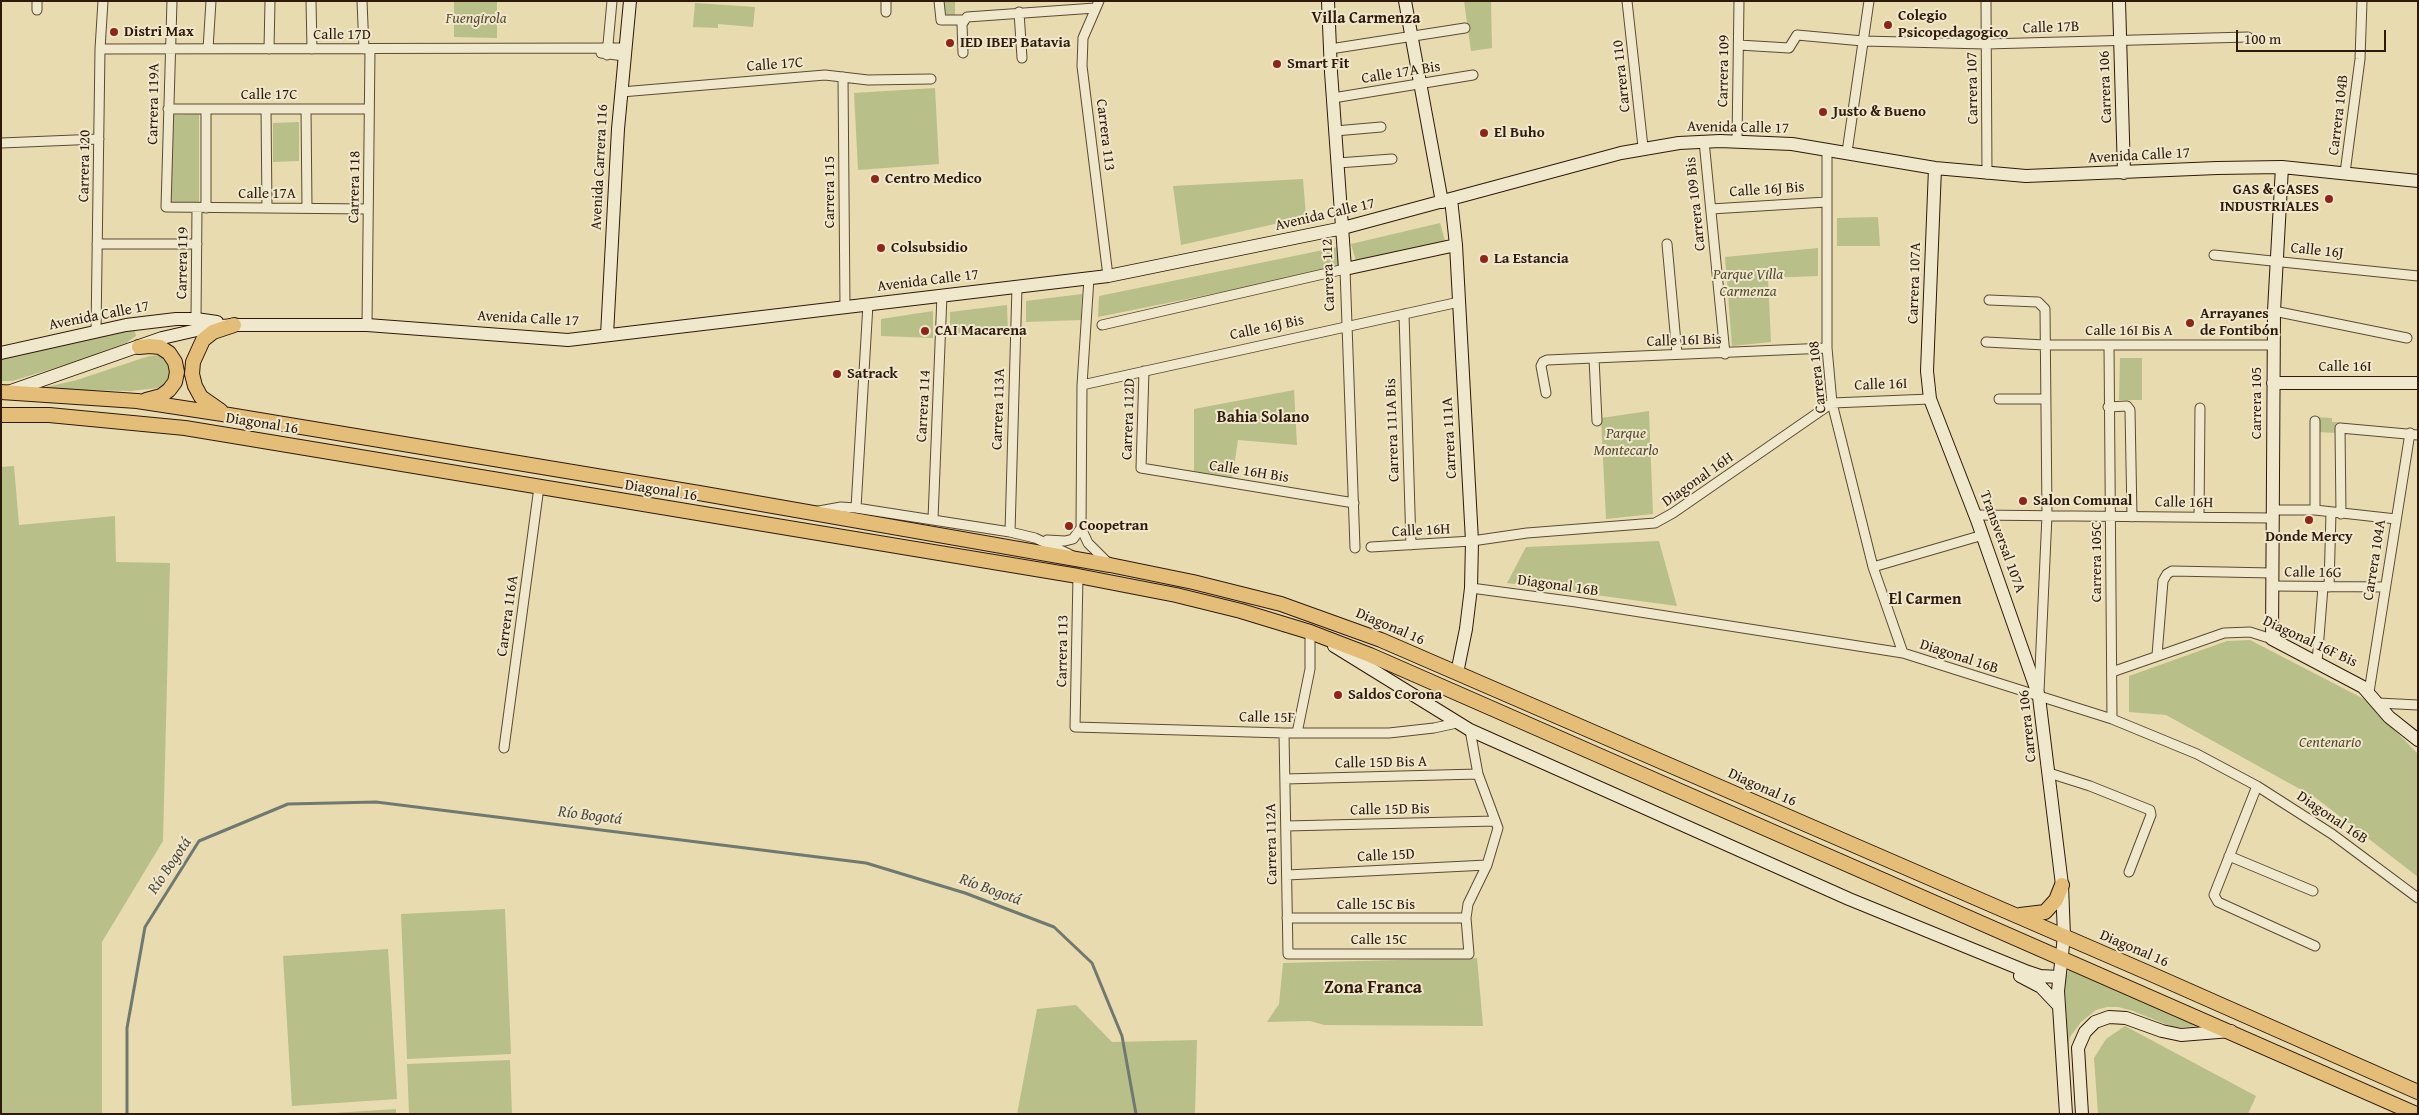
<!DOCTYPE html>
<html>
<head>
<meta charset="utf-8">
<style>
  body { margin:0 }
  #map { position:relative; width:2419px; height:1115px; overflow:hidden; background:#e8dbb0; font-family:"Gentium Book Plus",serif }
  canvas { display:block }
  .frame { position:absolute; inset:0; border:2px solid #2e190a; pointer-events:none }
  .scale { position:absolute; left:2236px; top:30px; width:150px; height:22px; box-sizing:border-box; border:2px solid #2e190a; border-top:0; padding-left:6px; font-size:15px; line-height:18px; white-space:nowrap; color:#2e190a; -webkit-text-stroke:4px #f0e8cc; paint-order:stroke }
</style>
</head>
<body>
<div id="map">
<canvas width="2419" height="1115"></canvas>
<div class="frame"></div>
<div class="scale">100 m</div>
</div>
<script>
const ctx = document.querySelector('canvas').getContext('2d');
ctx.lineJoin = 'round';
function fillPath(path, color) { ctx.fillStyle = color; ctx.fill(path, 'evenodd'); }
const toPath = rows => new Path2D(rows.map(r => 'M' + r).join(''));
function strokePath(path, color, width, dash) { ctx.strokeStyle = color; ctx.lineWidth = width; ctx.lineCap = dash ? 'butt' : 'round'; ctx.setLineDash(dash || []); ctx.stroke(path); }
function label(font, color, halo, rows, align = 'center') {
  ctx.font = font + ' "Gentium Book Plus",serif'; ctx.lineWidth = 4; ctx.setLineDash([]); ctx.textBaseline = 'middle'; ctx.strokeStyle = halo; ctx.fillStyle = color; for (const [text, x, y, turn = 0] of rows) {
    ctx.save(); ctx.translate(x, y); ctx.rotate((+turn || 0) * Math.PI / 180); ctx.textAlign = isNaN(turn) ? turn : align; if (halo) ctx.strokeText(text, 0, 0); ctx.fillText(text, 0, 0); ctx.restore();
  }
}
fillPath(toPath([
  [454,1,497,1,497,38,454,37],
  [935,1,955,1,955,16,936,17],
  [1464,1,1491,1,1492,48,1471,51],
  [695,3,755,7,753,27,718,24,718,28,693,27],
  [935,88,939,164,858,170,854,93],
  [199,114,199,204,169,204,172,115],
  [299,122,299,161,273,162,273,123],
  [1303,179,1306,217,1181,245,1173,186],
  [1878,217,1880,246,1837,246,1837,218],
  [1440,223,1445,241,1356,261,1351,244],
  [1338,247,1341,268,1098,317,1099,296],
  [1818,248,1818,276,1768,278,1771,342,1732,346,1725,257],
  [1082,294,1081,320,1026,322,1026,301],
  [1007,305,1008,333,950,333,950,312],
  [933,311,933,338,881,336,881,319],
  [129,330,135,331,136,336,126,343,75,362,12,381,1,381,1,359],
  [159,355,170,362,173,374,168,382,157,388,131,391,38,389,77,380,149,356],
  [2120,358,2142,358,2142,400,2119,400],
  [1294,390,1297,445,1238,440,1232,480,1194,474,1194,409],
  [1649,411,1653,514,1606,519,1601,418],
  [2315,417,2332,418,2332,422,2340,422,2339,433,2315,432],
  [14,466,19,525,115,516,116,562,170,563,163,841,102,942,102,1114,1,1114,1,467],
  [1659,541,1677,606,1507,583,1526,547],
  [2250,640,2364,699,2418,754,2418,877,2316,798,2166,715,2129,712,2129,676,2227,641],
  [505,909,511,1054,407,1059,401,914],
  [388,949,397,1099,292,1106,283,956],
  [1477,958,1483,1026,1324,1025,1310,1021,1267,1022,1279,1004,1283,963],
  [2069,970,2198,1026,2175,1028,2133,1011,2118,1007,2107,1007,2096,1010,2081,1022,2070,1037,2068,1048,2065,992,2066,976],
  [1076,1005,1112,1042,1197,1040,1195,1114,1017,1114,1037,1009],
  [2125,1026,2256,1096,2248,1114,2098,1114,2094,1058,2106,1039],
  [510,1060,512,1114,409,1114,407,1064],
  [396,1109,396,1114,318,1114]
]), '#b9bf89');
strokePath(toPath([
  [127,1114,127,1028,145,927,199,841,288,804,376,802,866,863,965,893,1054,927,1092,963,1122,1036,1136,1114]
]), '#6f7971', 3);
const street = toPath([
  [172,1,166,207,368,209],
  [311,1,312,49],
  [362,1,364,49],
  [886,1,886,12],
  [939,1,941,20,963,20],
  [1099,1,1083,38,1082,66,1108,276],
  [1627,1,1643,147],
  [1986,1,1987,174],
  [37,10,37,1],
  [1019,12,1022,58],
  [1739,45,1789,48,1797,35,1863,41,1986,44,2248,37],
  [100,49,625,48],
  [208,49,211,1],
  [269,49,270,1],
  [1330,49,1465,28],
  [601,53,624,56],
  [963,53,962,24,967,17,1095,8],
  [607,55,612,1],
  [843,77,845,307],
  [621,92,825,75,868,80,931,79],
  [1333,98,1473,75],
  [168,109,369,109],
  [206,109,206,208],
  [266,109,267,208],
  [306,109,307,208],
  [1335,131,1381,127],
  [1704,141,1725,354],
  [1737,141,1739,1],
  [1,143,99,139],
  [1827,149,1827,348,1832,403,1873,567,1903,653],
  [1847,152,1869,1],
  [1338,163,1392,159],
  [2345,173,2360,59,2362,1],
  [1711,209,1826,202],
  [97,244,197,244],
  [1667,244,1677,354],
  [2214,255,2418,276],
  [1089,278,1082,385,1081,528,1088,543,1109,564],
  [1989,300,2038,302,2045,309,2047,515,2039,692],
  [2274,311,2407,338],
  [1404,314,1411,545],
  [196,319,197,208],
  [367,325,370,49],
  [1102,325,1345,269,1355,548],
  [96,331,100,49,103,1],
  [1986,342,2045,345,2273,345],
  [2109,345,2112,719],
  [1594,358,1597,421],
  [1144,371,1141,468,1354,503],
  [1082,385,1459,302],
  [1546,393,1541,366,1543,362,1547,360,1827,348],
  [1999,399,2045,399],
  [2108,407,2127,406,2130,410,2132,517],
  [2315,421,2315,510],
  [856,508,868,304],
  [2272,510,2315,510,2396,519],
  [819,511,841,507,856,508,1010,532,1035,538,1071,555],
  [2341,514,2340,428,2418,435],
  [1975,515,2272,518],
  [2199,517,2200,408],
  [933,519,942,295],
  [1010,532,1017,287],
  [1047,540,1065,541,1073,539,1081,528],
  [1371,547,1472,541,1527,533,1655,523,1673,513,1832,403,1930,399],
  [1873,567,1983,535],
  [1078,576,1075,727,1284,733,1389,733,1434,728,1457,723],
  [2272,586,2384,587],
  [2329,587,2331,512],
  [1471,588,1576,602,1903,653,2112,719,2197,754,2257,786,2332,834,2418,898],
  [2157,655,2163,581,2167,574,2172,571,2272,573],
  [2317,662,2323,587],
  [2112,672,2224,633,2250,632,2272,639],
  [2369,692,2410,433],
  [2378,703,2418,705],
  [1284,733,1288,954,1469,954,1466,918,1468,904,1487,865,1498,828,1478,774,1470,730],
  [1297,733,1310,669,1310,632],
  [504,748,539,487],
  [2049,773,2090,786,2150,810,2151,815,2129,872],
  [1285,779,1478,774],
  [2257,786,2214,895,2218,902,2315,946],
  [1286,826,1495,821],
  [2229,856,2313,891],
  [1287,875,1487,865],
  [1287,918,1466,918]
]);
const secondary = toPath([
  [1328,1,1331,72,1345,269,1456,245],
  [1405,1,1442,202],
  [2119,1,2124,173],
  [2282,167,2274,311,2272,639,2363,687,2389,717,2418,740],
  [1935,168,1927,371,1930,399,1977,520,2039,697,2062,885,2064,936,2058,991,2066,1114],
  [1451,199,1456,245,1472,541,1471,588,1466,629,1457,673],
  [607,335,618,129,630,1],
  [1,353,126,325,176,319,196,319,217,322],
  [2273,383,2418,383],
  [8,392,162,338,210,327,234,325,367,325,568,340,1108,276,1343,228,1621,153,1679,143,1720,141,1792,144,1935,168,2026,176,2217,168,2282,167,2418,181],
  [1334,646,1470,730,1849,899,2028,972,2040,976,2059,977],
  [2020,976,2041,987,2059,1006],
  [2082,1114,2078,1048,2085,1032,2095,1022,2109,1017,2126,1018,2162,1031,2181,1035,2231,1031]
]);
const primary = toPath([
  [139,347,150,346,160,347,169,353,175,362,177,372,175,382,169,390,161,396,146,400],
  [1,392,137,401,229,415,699,493,1110,565,1193,582,1281,604,1381,640,2151,974,2418,1092],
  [221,411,201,397,195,386,192,374,193,362,203,340,213,332,234,325],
  [1,415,49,415,185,428,1078,576,1176,595,1241,611,1310,632,1370,655,2416,1114],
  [2020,915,2045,912,2056,900,2062,885]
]);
strokePath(street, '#5c4a34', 11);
strokePath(secondary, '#2e190a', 14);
strokePath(primary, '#2e190a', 16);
strokePath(street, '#f0e8cc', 9);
strokePath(secondary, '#f0e8cc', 12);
strokePath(primary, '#e4be78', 14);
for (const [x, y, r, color] of [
  [1888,25,5,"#8f2418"],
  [114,32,5,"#8f2418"],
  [950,43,5,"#8f2418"],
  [1277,64,5,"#8f2418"],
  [1823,112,5,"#8f2418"],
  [1484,133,5,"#8f2418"],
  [875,179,5,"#8f2418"],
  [2329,199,5,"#8f2418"],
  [881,248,5,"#8f2418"],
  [1484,259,5,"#8f2418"],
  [2190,323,5,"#8f2418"],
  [925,331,5,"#8f2418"],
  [837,374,5,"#8f2418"],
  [2023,501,5,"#8f2418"],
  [2309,520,5,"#8f2418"],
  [1069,526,5,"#8f2418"],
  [1338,695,5,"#8f2418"]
]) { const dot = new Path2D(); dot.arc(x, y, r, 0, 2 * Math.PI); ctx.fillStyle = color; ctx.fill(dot); strokePath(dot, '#f0e8cc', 2); }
label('bold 15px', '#2e190a', '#f0e8cc', [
  ["Colegio",1898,16],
  ["Psicopedagogico",1898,33],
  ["Distri Max",124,32],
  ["IED IBEP Batavia",960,43],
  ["Smart Fit",1287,64],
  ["Justo & Bueno",1833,112],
  ["El Buho",1494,133],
  ["Centro Medico",885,179],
  ["GAS & GASES",2319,190,"right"],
  ["INDUSTRIALES",2319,207,"right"],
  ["Colsubsidio",891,248],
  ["La Estancia",1494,259],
  ["Arrayanes",2200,314],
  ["de Fontibón",2200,331],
  ["CAI Macarena",935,331],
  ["Satrack",847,374],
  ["Salon Comunal",2033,501],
  ["Coopetran",1079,526],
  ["Donde Mercy",2309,537,"center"],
  ["Saldos Corona",1348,695]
], 'left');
label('italic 15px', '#584b30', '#f0e8cc', [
  ["Fuengirola",476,19],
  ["Parque Villa",1748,275],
  ["Carmenza",1748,292],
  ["Parque",1626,434],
  ["Montecarlo",1626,451],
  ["Centenario",2330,743]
]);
label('15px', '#2e190a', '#f0e8cc', [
  ["Calle 17B",2051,28,-2],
  ["Calle 17D",342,35],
  ["Calle 17C",775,65,-4],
  ["Carrera 109",1724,71,-89],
  ["Calle 17A Bis",1401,73,-9],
  ["Carrera 110",1622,76,-96],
  ["Carrera 106",2106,87,-92],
  ["Carrera 107",1973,88,-91],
  ["Calle 17C",269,95],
  ["Carrera 119A",154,104,-89],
  ["Carrera 104B",2339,115,-83],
  ["Avenida Calle 17",1738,128,1],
  ["Carrera 113",1105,135,83],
  ["Avenida Calle 17",2139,156,-3],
  ["Carrera 120",85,166,-89],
  ["Avenida Carrera 116",600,167,-87],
  ["Carrera 118",355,187,-89],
  ["Calle 16J Bis",1767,190,-4],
  ["Carrera 115",830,192,-90],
  ["Calle 17A",267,194],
  ["Carrera 109 Bis",1696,204,-96],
  ["Avenida Calle 17",1325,215,-13],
  ["Calle 16J",2317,251,6],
  ["Carrera 119",183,263,-89],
  ["Carrera 112",1329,275,-92],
  ["Avenida Calle 17",928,281,-7],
  ["Carrera 107A",1915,283,-88],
  ["Avenida Calle 17",99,316,-11],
  ["Avenida Calle 17",528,319,3],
  ["Calle 16J Bis",1267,328,-12],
  ["Calle 16I Bis A",2129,331],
  ["Calle 16I Bis",1684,341,-2],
  ["Calle 16I",2345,367],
  ["Carrera 108",1818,377,-96],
  ["Calle 16I",1881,385,-2],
  ["Carrera 105",2257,403,-90],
  ["Carrera 114",924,406,-87],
  ["Carrera 113A",999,409,-88],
  ["Carrera 112D",1129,419,-88],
  ["Diagonal 16",262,424,9],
  ["Carrera 111A Bis",1393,430,-92],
  ["Carrera 111A",1450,438,-93],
  ["Calle 16H Bis",1249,472,9],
  ["Diagonal 16H",1698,480,-35],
  ["Diagonal 16",661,491,9],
  ["Calle 16H",2184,503,1],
  ["Calle 16H",1421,531,-3],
  ["Transversal 107A",2002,542,70],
  ["Carrera 104A",2375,560,-81],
  ["Carrera 105C",2097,562,-90],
  ["Calle 16G",2313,573,1],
  ["Diagonal 16B",1558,586,8],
  ["Carrera 116A",508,616,-82],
  ["Diagonal 16",1390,627,23],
  ["Diagonal 16F Bis",2310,642,25],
  ["Carrera 113",1063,651,-89],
  ["Diagonal 16B",1959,657,18],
  ["Calle 15F",1267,718,1],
  ["Carrera 106",2028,726,-96],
  ["Calle 15D Bis A",1381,763,-1],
  ["Diagonal 16",1762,788,24],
  ["Calle 15D Bis",1390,810,-1],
  ["Diagonal 16B",2332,818,34],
  ["Carrera 112A",1272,844,-91],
  ["Calle 15D",1386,856,-3],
  ["Calle 15C Bis",1376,905],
  ["Calle 15C",1379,940],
  ["Diagonal 16",2134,949,23]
]);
label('bold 16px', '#2e190a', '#f0e8cc', [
  ["Villa Carmenza",1366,19],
  ["Bahia Solano",1263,418],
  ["El Carmen",1925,600]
]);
label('italic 16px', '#4f493d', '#f0e8cc', [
  ["Río Bogotá",590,816,7],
  ["Río Bogotá",170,866,-56],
  ["Río Bogotá",990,890,20]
]);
label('bold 18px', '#2e190a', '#f0e8cc', [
  ["Zona Franca",1373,988]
]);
</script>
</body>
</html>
